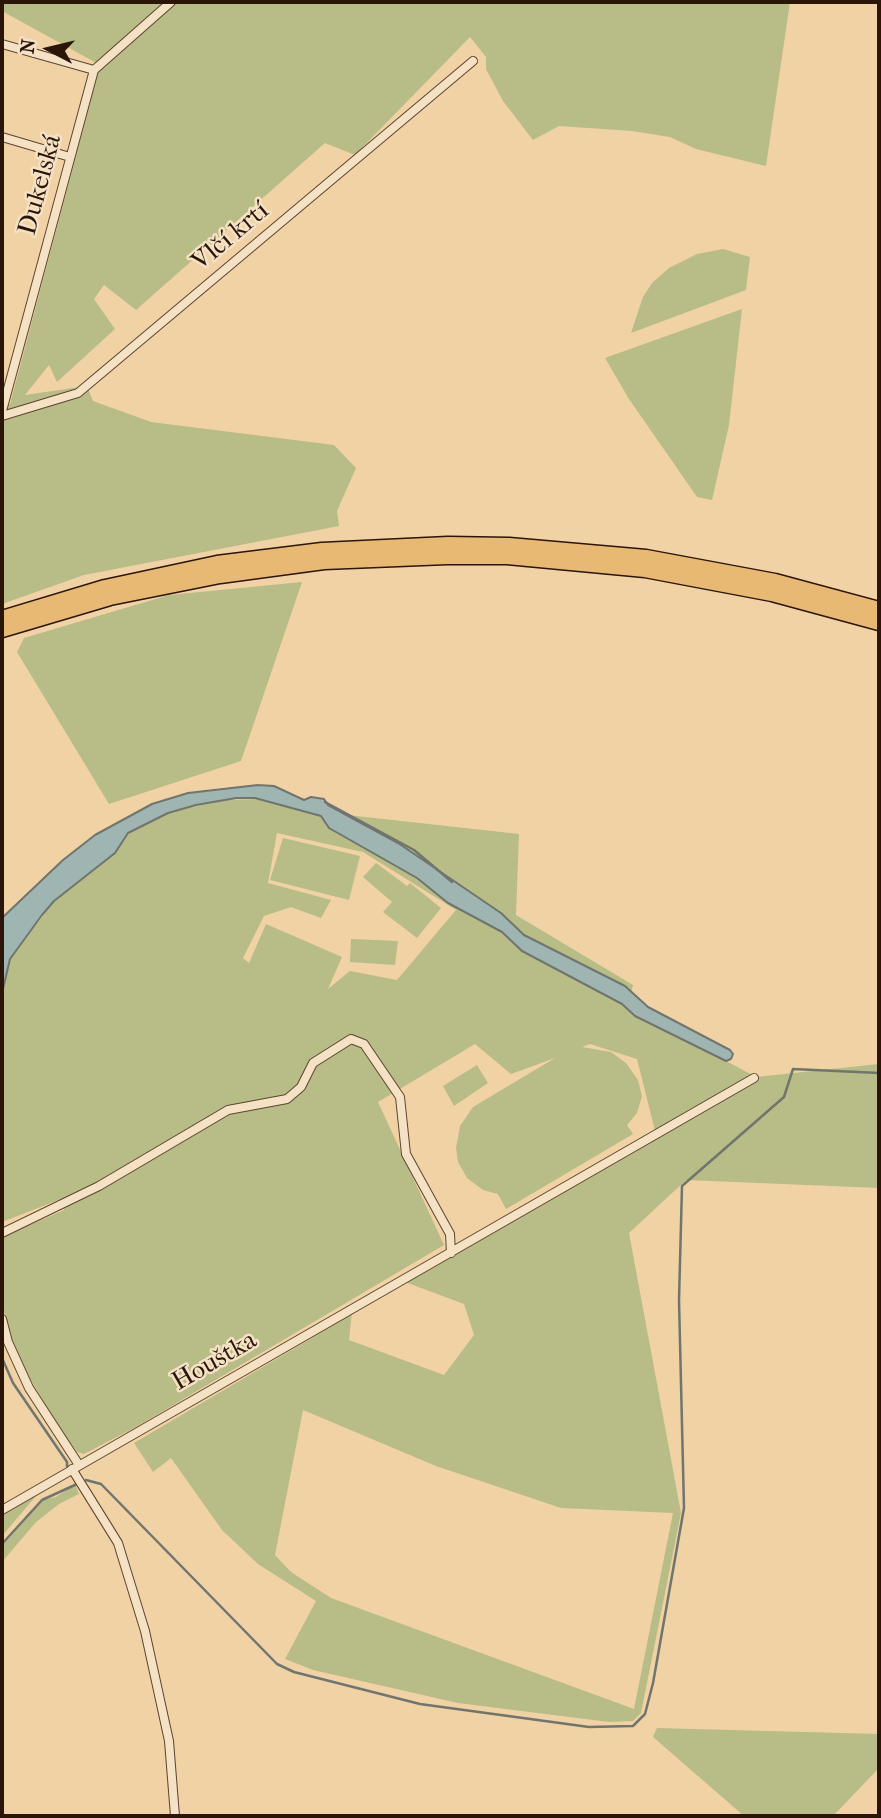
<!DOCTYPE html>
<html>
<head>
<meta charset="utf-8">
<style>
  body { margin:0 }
  #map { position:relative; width:881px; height:1818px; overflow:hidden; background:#f0d2a5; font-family:"IM FELL French Canon",serif }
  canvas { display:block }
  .frame { position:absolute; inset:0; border:4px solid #2b1509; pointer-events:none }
  .north { position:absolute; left:14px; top:14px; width:70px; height:70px; -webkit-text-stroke:5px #f5e2c4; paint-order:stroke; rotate:277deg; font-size:19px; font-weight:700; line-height:28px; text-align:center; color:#2b1509 }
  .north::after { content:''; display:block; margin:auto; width:24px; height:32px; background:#2b1509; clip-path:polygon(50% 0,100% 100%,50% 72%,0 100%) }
</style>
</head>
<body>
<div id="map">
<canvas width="881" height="1818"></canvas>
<div class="frame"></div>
<div class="north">N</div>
</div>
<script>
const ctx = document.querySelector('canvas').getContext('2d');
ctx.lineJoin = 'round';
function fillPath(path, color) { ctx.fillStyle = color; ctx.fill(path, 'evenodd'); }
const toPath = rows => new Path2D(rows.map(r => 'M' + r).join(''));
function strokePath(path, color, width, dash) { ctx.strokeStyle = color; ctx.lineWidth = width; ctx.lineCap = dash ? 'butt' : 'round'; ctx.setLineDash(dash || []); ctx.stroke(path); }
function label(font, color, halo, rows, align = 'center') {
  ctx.font = font + ' "IM FELL French Canon",serif'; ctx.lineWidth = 5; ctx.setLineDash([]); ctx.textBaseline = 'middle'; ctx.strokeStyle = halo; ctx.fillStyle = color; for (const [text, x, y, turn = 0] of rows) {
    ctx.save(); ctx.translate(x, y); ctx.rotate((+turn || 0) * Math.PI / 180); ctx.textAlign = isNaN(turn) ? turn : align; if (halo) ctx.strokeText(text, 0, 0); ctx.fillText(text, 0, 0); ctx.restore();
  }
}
fillPath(toPath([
  [2,2,790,2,766,166,696,149,670,137,632,131,559,126,533,140,503,101,486,69,486,57,470,37,355,155,325,143,136,310,104,285,94,299,115,329,57,382,49,365,25,395,87,386,93,401,151,422,334,445,356,468,337,511,339,526,84,575,2,604,2,409,10,404,100,65,2,11],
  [723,249,750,257,746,290,631,333,643,297,652,283,669,268,697,254],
  [742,309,729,425,712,500,697,497,629,399,605,358],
  [302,582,241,761,109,804,17,652,24,638,169,595],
  [260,799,302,810,519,834,516,915,633,985,627,1008,756,1077,879,1064,879,1188,686,1180,629,1233,681,1513,641,1713,633,1721,609,1722,458,1703,313,1670,285,1659,316,1601,258,1564,222,1530,171,1458,153,1472,134,1443,312,1338,352,1311,349,1340,444,1375,474,1335,464,1304,405,1282,655,1131,637,1059,590,1044,582,1047,611,1052,626,1063,638,1080,642,1096,637,1113,627,1125,633,1134,506,1209,498,1194,483,1190,467,1178,458,1162,456,1148,460,1126,473,1107,555,1058,511,1074,475,1044,378,1102,444,1245,136,1427,84,1454,77,1452,55,1421,23,1367,7,1326,2,1301,2,1237,64,1210,61,1199,2,1222,2,992,10,959,54,901,115,853,128,833,168,813,222,800],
  [277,833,363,852,456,910,397,980,350,971,328,989,342,957,266,924,249,963,243,958,264,916,291,907,321,918,331,900,268,883],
  [303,1410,436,1466,561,1508,673,1513,634,1709,331,1598,291,1572,275,1555],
  [283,838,360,856,349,900,270,880],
  [376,863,407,886,410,883,441,908,417,938,383,912,392,902,363,877],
  [351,939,398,941,395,965,350,962],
  [477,1065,488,1083,454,1106,443,1086],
  [75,1484,79,1494,59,1504,36,1522,2,1562,2,1546,43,1500,56,1497],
  [42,1489,2,1536,2,1514],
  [657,1728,879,1734,879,1768,833,1816,744,1816,653,1737]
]), '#b8bc87');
const water = toPath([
  [258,785,274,786,304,800,311,797,324,799,328,805,398,843,501,913,524,935,625,986,648,1007,730,1050,733,1054,731,1059,726,1061,635,1016,622,1004,522,951,502,932,448,903,417,878,329,828,321,816,255,798,236,798,196,805,168,813,128,833,115,853,54,901,42,915,10,959,2,993,2,918,63,860,95,835,152,804,188,793,258,785]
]);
fillPath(water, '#9eb5b1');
strokePath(water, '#70756e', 2);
strokePath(toPath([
  [325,802,414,850,452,882],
  [2,1358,13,1383,67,1462,67,1466],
  [86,1480,101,1484,277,1664,294,1672,420,1704,589,1727,633,1726,645,1714,653,1683,684,1508,679,1300,682,1186,784,1097,793,1069,879,1073],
  [2,1544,42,1500,77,1484]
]), '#70756e', 2.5);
const street = toPath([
  [2,44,94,70],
  [2,137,70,157],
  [2,411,94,70,171,2],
  [2,416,78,393,473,61],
  [2,1233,99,1186,228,1110,287,1099,301,1087,313,1063,351,1039,364,1044,400,1097,406,1154,450,1234,451,1253],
  [2,1319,8,1342,29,1388,79,1465],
  [72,1469,118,1543,145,1631,169,1741,175,1816],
  [2,1510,754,1078]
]);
const highway = toPath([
  [2,618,105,587,217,563,322,550,448,544,509,545,646,557,775,581,879,609],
  [2,630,110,598,220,576,324,562,447,557,507,557,645,570,772,594,879,623]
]);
strokePath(street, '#5c4430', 10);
strokePath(highway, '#2b1509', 17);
strokePath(street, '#f5e2c4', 8);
strokePath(highway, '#e8b972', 14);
label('26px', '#2b1509', '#f5e2c4', [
  ["Dukelská",41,185,-75],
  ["Vlčí krtí",231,237,-40],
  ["Houštka",215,1362,-30]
]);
</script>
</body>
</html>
